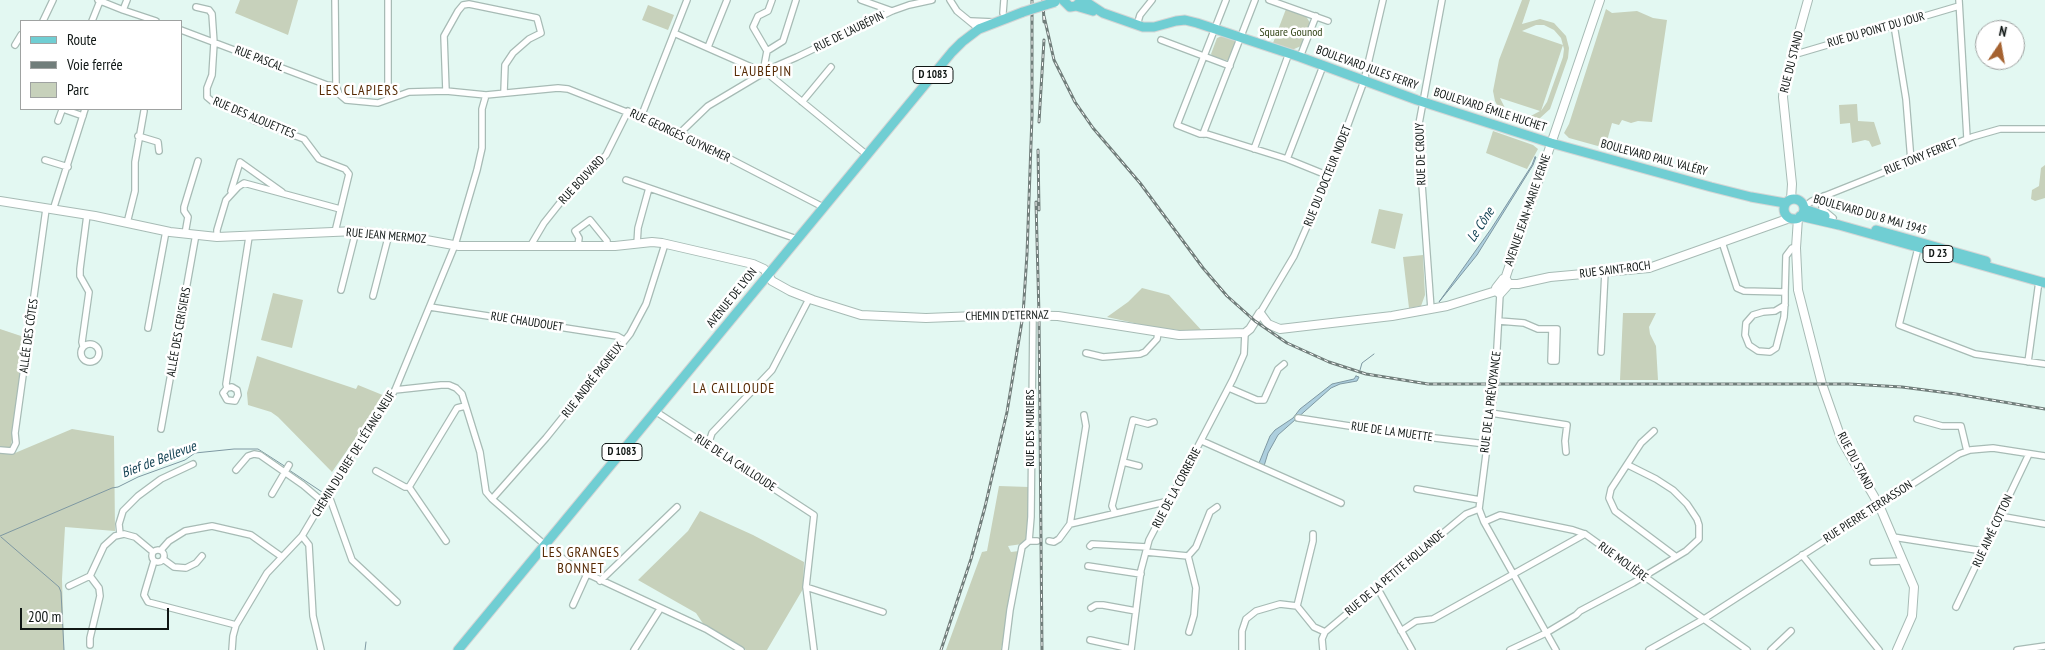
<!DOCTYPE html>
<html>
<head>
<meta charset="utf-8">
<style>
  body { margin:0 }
  #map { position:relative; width:2045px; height:650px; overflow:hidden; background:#e3f8f2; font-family:"PT Sans Narrow",sans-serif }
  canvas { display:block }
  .legend { position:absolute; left:20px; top:20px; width:162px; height:90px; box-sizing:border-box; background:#fff; border:1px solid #9fa2a1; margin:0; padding:6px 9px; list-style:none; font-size:15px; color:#101715 }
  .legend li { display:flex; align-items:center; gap:10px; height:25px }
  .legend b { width:25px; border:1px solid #9fa2a1 }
  .north { position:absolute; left:1975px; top:20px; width:50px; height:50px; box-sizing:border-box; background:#fff; border:1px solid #9fa2a1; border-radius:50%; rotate:12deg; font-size:14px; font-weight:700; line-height:20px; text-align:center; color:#101715 }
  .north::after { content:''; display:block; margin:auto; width:18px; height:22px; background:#a56230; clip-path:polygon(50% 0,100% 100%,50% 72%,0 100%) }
  .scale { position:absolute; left:20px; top:608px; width:149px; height:22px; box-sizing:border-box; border:2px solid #101715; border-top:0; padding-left:6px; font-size:15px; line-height:18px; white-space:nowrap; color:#101715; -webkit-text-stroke:4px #fff; paint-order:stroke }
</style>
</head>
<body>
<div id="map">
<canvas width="2045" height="650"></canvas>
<ul class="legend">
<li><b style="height:6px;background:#70ced3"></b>Route</li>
<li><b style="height:6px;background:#717e7b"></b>Voie ferrée</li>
<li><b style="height:14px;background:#c7d1bb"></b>Parc</li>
</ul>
<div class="north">N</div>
<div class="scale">200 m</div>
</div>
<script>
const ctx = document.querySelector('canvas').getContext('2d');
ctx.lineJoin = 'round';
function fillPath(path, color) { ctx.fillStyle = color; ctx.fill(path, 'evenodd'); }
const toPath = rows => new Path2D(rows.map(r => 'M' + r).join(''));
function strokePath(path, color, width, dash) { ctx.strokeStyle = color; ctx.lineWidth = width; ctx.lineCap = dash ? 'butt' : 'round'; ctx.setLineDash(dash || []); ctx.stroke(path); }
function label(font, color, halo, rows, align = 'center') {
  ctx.font = font + ' "PT Sans Narrow",sans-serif'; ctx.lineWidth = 5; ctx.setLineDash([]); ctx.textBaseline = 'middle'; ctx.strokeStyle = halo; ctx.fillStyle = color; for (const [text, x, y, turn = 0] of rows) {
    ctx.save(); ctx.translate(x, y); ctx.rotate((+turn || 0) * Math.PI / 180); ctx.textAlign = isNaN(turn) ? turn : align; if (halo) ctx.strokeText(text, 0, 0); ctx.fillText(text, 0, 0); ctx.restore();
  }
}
fillPath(toPath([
  [240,0,298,0,288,35,235,13],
  [1522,0,1530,0,1522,24,1540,19,1554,23,1566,36,1569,48,1568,58,1550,109,1539,119,1525,123,1515,121,1502,114,1495,101,1493,91,1499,60],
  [1536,25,1544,25,1554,30,1561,38,1564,49,1563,57,1547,102,1541,111,1563,45,1522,31],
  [1500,98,1540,111,1529,117,1517,116,1506,110],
  [648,5,674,15,668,30,642,20],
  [1286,9,1306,16,1310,23,1301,46,1292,50,1273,43],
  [1606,9,1612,13,1637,11,1653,18,1667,20,1652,122,1638,121,1631,123,1622,120,1619,125,1612,123,1605,148,1569,138,1564,133,1569,124],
  [1222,36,1237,41,1230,61,1213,57,1211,54,1217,38],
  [1857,104,1858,121,1874,122,1881,144,1872,147,1869,141,1865,140,1852,143,1850,123,1840,124,1839,105],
  [1493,131,1533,145,1538,149,1527,169,1486,153],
  [2045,165,2045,198,2035,201,2031,199,2032,190,2039,186,2041,168],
  [1379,209,1403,214,1395,249,1371,243],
  [1423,255,1425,295,1421,306,1409,308,1403,257],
  [1142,288,1169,295,1204,333,1152,327,1107,317,1128,302],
  [273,293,303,300,292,348,261,340],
  [1623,313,1656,313,1649,327,1650,334,1656,346,1658,380,1620,380],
  [0,329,27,338,11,446,9,448,0,447],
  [257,356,356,389,358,385,385,396,332,472,278,417,271,412,248,405,247,393],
  [72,429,114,436,115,531,65,527,62,579,64,650,0,650,0,452,15,453],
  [999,486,1029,487,1029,520,1027,538,1022,544,1008,546,1011,552,1019,551,1001,650,946,650,982,552,987,551],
  [700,511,753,535,804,562,803,589,767,650,746,650,704,625,696,613,638,580,688,531]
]), '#c7d1bb');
const water = toPath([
  [1535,157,1536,157,1533,165,1477,255,1439,302,1491,229,1532,165,1535,157],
  [1356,376,1359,377,1357,381,1340,384,1331,388,1278,435,1268,453,1264,466,1259,463,1270,436,1275,430,1293,418,1300,409,1332,384,1354,379,1356,376]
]);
fillPath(water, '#adcfde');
strokePath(water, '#7e98a2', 1);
strokePath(toPath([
  [1360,370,1362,363,1374,354],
  [289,470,322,492],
  [0,536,112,488,118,487,138,477,185,460,195,453,234,449,258,449,286,467],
  [1,537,59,587,61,592,64,650],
  [365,650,366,642]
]), '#7e98a2', 1);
strokePath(toPath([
  [1037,541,1049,541]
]), '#c3d6d1', 5.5, [5.5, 3]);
const street = toPath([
  [98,0,123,10],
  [127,0,123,10,156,21],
  [335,0,336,86,339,94,346,100,378,103,409,92,446,91,486,95,558,88,568,89,680,133,823,207],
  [861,0,892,11],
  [950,0,957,11,979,29],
  [1226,0,1177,125,1200,134,1207,134,1287,159,1329,176],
  [1269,0,1328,21],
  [1959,0,1967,138],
  [196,7,209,10,212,14,214,43,212,75,207,88,207,97,213,102,246,113,253,120,304,139,319,159,345,169,349,174,335,232],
  [1003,13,1004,0],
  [43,21,53,0],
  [92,21,100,1],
  [971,21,994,22],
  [1137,25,1140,15,1152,0],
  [1894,25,1906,99,1911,161],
  [181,30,327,85,336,86],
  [674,33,758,70],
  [1161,40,1230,66],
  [15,45,21,35],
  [708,47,727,0],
  [767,51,783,41,796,0],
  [1793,55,1959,6],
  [1300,57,1316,16],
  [764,67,767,51,753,27,758,16,768,11,772,0],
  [767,70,797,57,892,11,909,5,932,0],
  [767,73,867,155],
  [446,91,444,36,458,11,463,5,469,4,537,18,541,33,529,39,513,53,505,65,504,92],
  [388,99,388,0],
  [802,102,831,67],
  [63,109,83,116],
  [641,117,687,0],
  [58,121,62,110],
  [680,133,708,106,760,75],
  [1203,134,1255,0],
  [138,136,158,142,159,151],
  [1254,149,1289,53],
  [1287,159,1323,66],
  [45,160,68,167],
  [626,180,797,239],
  [231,191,240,162,282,192],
  [1824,196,1822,200,1822,209,1833,218],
  [1804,207,1812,201,1972,137,2000,129,2045,129],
  [53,210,85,109],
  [127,223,135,191,135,162,144,111],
  [185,234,188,217,184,211,184,207,198,161],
  [217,237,217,230,226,200,238,187,244,183,340,209],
  [1722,242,1737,288,1744,291,1785,292],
  [637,244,638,228,649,188],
  [531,245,544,223,571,189,606,155,628,111],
  [578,246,579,238,575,231,590,220,607,241,607,246],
  [1918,248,1899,325,1975,354,2045,364],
  [341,290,356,231],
  [1500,294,1495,384,1479,509,1484,522,1556,650],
  [373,296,389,234],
  [1785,305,1775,311,1763,312,1753,315,1746,323,1745,335,1749,345,1758,351,1770,352,1776,348,1784,317,1785,302,1785,292,1786,256,1792,248,1796,248],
  [430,307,617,336,624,340],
  [1431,309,1418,129,1442,0],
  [1260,313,1294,256,1329,176,1364,81,1383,0],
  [1499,321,1524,323,1538,329,1552,329,1551,361,1556,361,1557,329,1552,329],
  [148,328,166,231],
  '81 353a9 9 0 1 1 18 0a9 9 0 1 1-18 0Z',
  [83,346,82,342,89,292,80,276,80,269,87,215],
  [1601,352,1605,272],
  [1086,353,1103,357,1140,354,1145,352,1157,339,1158,333],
  [2028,362,2039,281],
  [227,388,232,387,237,390,238,395,235,401,227,400,223,393,227,388,226,384,249,237],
  [1229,388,1257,400,1264,400,1278,369,1284,364],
  [395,390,441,385,449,385,456,388,462,394,480,452,486,492,492,499,545,545,575,568,706,629,741,650],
  [655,411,814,515,806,587,814,650],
  [1491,413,1567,425,1565,441,1566,452],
  [1298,418,1401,434,1486,444],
  [1917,419,1942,426,1961,426,1967,451],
  [161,429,196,234],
  [1654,431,1641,443,1611,489,1609,498,1615,511,1675,556],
  [1202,441,1341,503],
  [708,445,712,433,772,370,809,299],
  [0,450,12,451,16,443,15,433,46,209],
  [1123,462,1139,466],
  [236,470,248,456,254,454,260,455,303,485,323,502],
  [376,471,405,487,409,487,457,408,465,406],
  [409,487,446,541],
  [1417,489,1480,500],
  [328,493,352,560,397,602],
  [272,494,289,465],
  [492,499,546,438,630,334,646,304,665,244],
  [1115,513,1112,506,1133,420,1148,424,1154,422],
  [1999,516,2045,524],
  [1484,522,1500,515,1573,530,1585,534,1747,650],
  [1070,524,1086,426,1084,415],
  [120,534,119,524,123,511,138,496,161,479,193,464],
  [302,536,309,545,313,616,321,650],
  [1893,537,1983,551],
  [1029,541,1031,517,1033,315],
  [1049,541,1054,542,1059,539,1070,524,1169,501],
  [1090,546,1092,544,1147,547],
  '152 556a6 6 0 1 1 12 0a6 6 0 1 1-12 0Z',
  [161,550,169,541,185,531,212,526,251,535,282,557],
  [1146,552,1188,556,1196,588,1194,615,1189,632],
  [1802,555,1879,650],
  [1188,556,1196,547,1210,512,1217,507],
  [163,559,174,567,186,568,196,563,202,556],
  [154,561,145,591,144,595,148,602,236,625],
  [1873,562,1903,561],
  [1088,566,1141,574],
  [90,576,99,588,100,596,90,638,90,645],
  [600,581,677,507],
  [69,586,90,576,104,546,115,536,124,534,135,537,153,552],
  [806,587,883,612],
  [1378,589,1412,650],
  [573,605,587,574],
  [1297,606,1313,541,1313,534],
  [1956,607,2029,454],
  [1091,608,1096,605,1103,605,1136,611],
  [1401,631,1416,621,1433,619,1585,534],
  [1090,640,1131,649],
  [232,650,233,636,236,625,267,573,302,536,337,477,395,390,455,245,477,170,482,148,482,109,486,95],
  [634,650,660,609],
  [1005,650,1010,610,1022,547,1029,541,1037,541],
  [1131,650,1141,570,1149,540,1233,379,1244,354,1245,333],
  [1242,650,1242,631,1246,619,1256,611,1280,604,1297,606,1314,627,1325,632],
  [1323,650,1322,639,1325,632,1455,523,1466,514,1479,509],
  [1510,650,1546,633,1576,615,1580,611,1633,583,1686,551,1699,539,1699,525,1697,519,1687,504,1673,490,1656,479,1628,465],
  [1649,650,1704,619,1959,454,1970,450,1993,448,2045,456],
  [1771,650,1791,631],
  [2017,650,2045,646]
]);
const secondary = toPath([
  [1791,199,1792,184,1783,97,1784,86,1808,0],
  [0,201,95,216,170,232,217,237,356,231,404,236,459,246,615,246,652,242,662,243,753,264,764,269,772,281,790,291,813,300,861,315,926,318,1002,315,1058,316,1179,335,1245,333,1250,329,1260,313,1268,324,1280,329,1392,316,1447,306,1496,291],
  [1798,218,1796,248,1798,290,1822,384,1842,441,1879,505,1914,587,1912,616,1897,650],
  [1503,279,1506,279,1509,284,1500,294,1496,291,1496,288,1503,279],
  [1505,279,1600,0],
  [1509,284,1518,284,1550,277,1649,268,1790,218]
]);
const primary = toPath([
  [1063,0,1070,7,1076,6,1080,2],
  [1083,0,1103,13,1143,27,1154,27,1176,21,1185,20,1197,23,1300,57,1417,100,1551,143,1711,187,1751,197,1785,203],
  [1076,6,1093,11],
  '1784 209a10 10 0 1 1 20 0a10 10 0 1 1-20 0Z',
  [1804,209,1825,216],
  [1800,216,1839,225,2045,283],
  [1876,230,1986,261],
  [458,650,952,52,962,42,979,29,1023,12]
]);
strokePath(street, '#a7bbb5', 8);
strokePath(secondary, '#a7bbb5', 10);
strokePath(primary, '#d4d5d5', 11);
strokePath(street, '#fff', 5.5);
strokePath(secondary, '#fff', 8);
strokePath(primary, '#70ced3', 9);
const rail = toPath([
  [1043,0,1044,22],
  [1044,16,1054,60,1075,102,1093,128,1140,183,1203,268,1227,296,1255,321,1287,343,1329,362,1366,374,1428,384,1849,384,1902,387,1956,394,2045,409],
  [1039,122,1044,40],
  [1038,150,1039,210],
  [1036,202,1039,315,1042,650],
  [941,650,971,559,985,507,1007,412,1023,315,1027,254,1032,116,1032,0]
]);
strokePath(rail, '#717e7b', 3);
strokePath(rail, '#fff', 1, [4]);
const primaryBridge = toPath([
  [1023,12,1055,2]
]);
strokePath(primaryBridge, '#d4d5d5', 11, []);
strokePath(primaryBridge, '#70ced3', 9);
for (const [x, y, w] of [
  [933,75,40],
  [1938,254,30],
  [622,452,40]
]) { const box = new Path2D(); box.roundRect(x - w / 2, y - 8.5, w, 17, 4); ctx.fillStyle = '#fff'; ctx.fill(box); strokePath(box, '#101715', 1); }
label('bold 11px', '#101715', null, [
  ["D 1083",933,75],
  ["D 23",1938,254],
  ["D 1083",622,452]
]);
label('12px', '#101715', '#fff', [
  ["RUE DU POINT DU JOUR",1876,30,-16],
  ["RUE DE L'AUBÉPIN",849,32,-26],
  ["RUE PASCAL",259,59,21],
  ["RUE DU STAND",1792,62,-76],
  ["BOULEVARD JULES FERRY",1367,68,20],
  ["BOULEVARD ÉMILE HUCHET",1490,110,18],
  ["RUE DES ALOUETTES",254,118,23],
  ["RUE GEORGES GUYNEMER",680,136,25],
  ["RUE DE CROUY",1421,154,-92],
  ["RUE TONY FERRET",1921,157,-22],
  ["BOULEVARD PAUL VALÉRY",1654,158,15],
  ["RUE DU DOCTEUR NODET",1328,176,-68],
  ["RUE BOUVARD",582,180,-47],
  ["AVENUE JEAN-MARIE VERNE",1528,210,-71],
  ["BOULEVARD DU 8 MAI 1945",1870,215,16],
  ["RUE JEAN MERMOZ",386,236,5],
  ["RUE SAINT-ROCH",1615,270,-7],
  ["AVENUE DE LYON",732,298,-51],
  ["CHEMIN D'ETERNAZ",1007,316,-1],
  ["RUE CHAUDOUET",527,322,9],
  ["ALLÉE DES CERISIERS",179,332,-80],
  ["ALLÉE DES CÔTES",29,336,-82],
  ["RUE ANDRÉ PAGNEUX",593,380,-52],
  ["RUE DE LA PRÉVOYANCE",1491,402,-83],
  ["RUE DES MURIERS",1031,428,-90],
  ["RUE DE LA MUETTE",1392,432,8],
  ["CHEMIN DU BIEF DE L'ÉTANG NEUF",354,454,-58],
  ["RUE DU STAND",1855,461,62],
  ["RUE DE LA CAILLOUDE",735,463,33],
  ["RUE DE LA CORRERIE",1177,488,-62],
  ["RUE PIERRE TERRASSON",1868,512,-33],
  ["RUE AIMÉ COTTON",1993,531,-65],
  ["RUE MOLIÈRE",1623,562,36],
  ["RUE DE LA PETITE HOLLANDE",1395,573,-40]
]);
label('12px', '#324417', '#fff', [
  ["Square Gounod",1291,33]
]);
ctx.letterSpacing = '1px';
label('14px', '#562a04', '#fff', [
  ["L'AUBÉPIN",763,72],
  ["LES CLAPIERS",359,91],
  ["LA CAILLOUDE",734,389],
  ["LES GRANGES",581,553],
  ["BONNET",581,569]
]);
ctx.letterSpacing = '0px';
label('italic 14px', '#164455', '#fff', [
  ["Le Cône",1481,225,-57],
  ["Bief de Bellevue",159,460,-21]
]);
</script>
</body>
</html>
